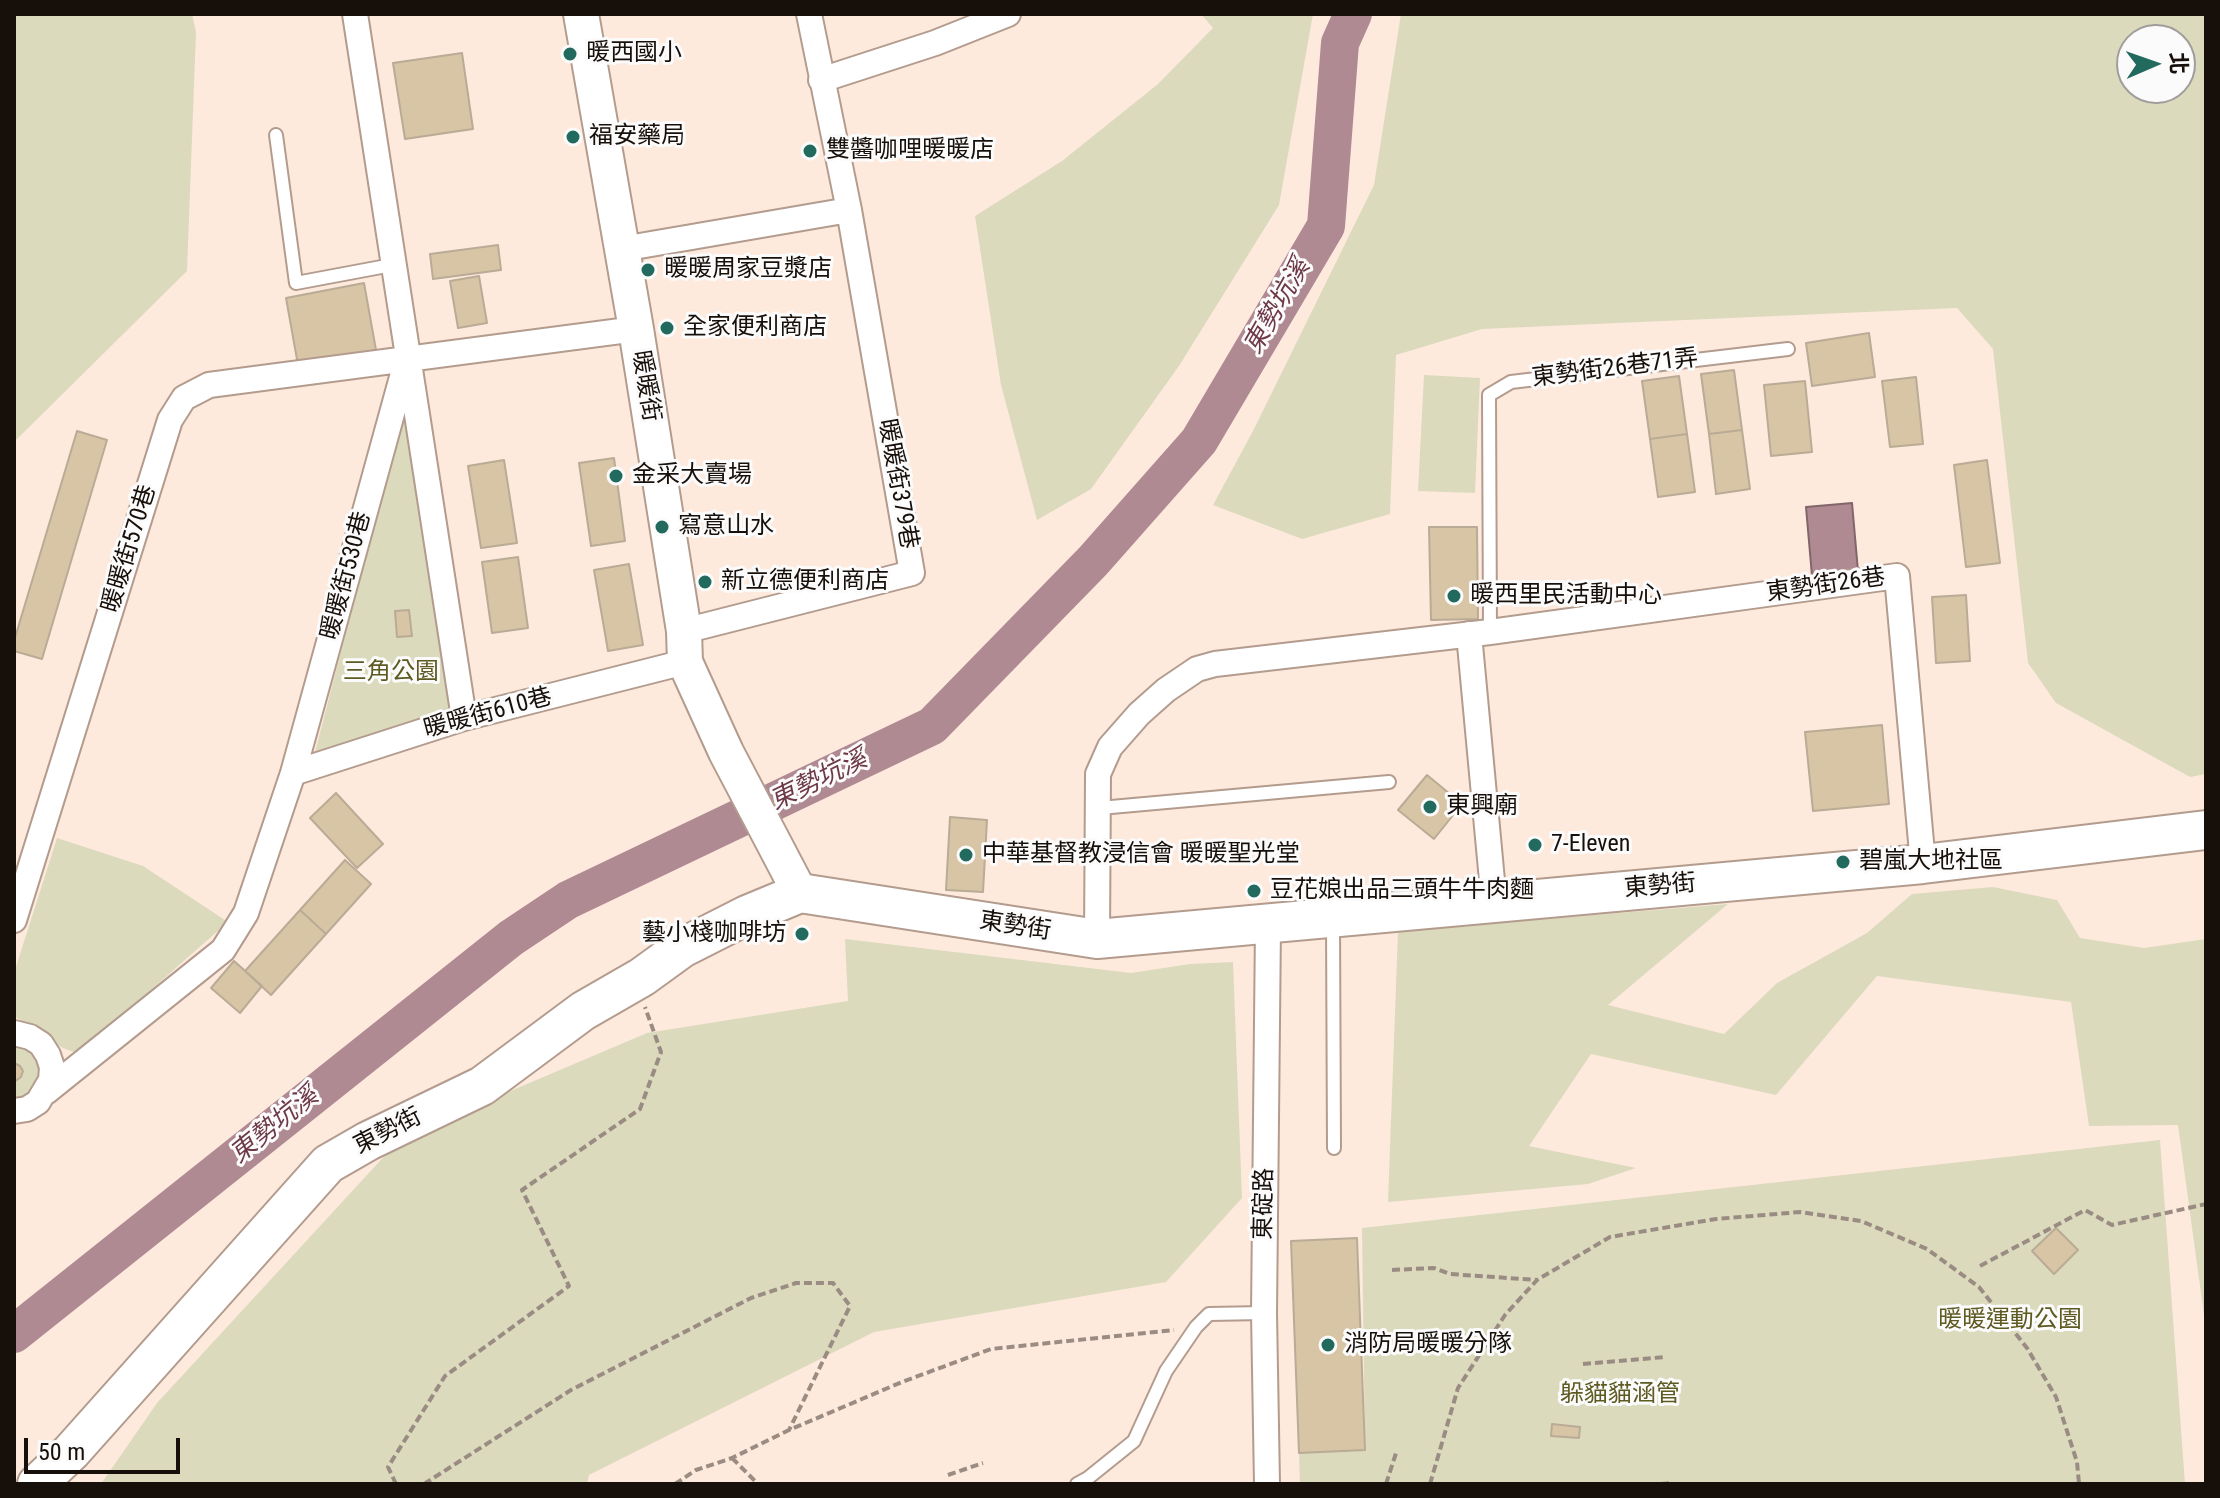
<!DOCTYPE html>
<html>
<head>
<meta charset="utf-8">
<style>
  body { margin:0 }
  #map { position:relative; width:2220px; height:1498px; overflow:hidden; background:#feeadd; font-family:"Roboto Condensed","Noto Sans TC",sans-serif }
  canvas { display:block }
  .frame { position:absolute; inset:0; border:16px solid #170f0a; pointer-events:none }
  .north { position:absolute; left:2116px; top:24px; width:80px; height:80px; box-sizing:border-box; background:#fbfbfb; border:2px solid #a09d9b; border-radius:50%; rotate:88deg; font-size:22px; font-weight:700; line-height:32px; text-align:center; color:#170f0a }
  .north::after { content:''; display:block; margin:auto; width:28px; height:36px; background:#236a5e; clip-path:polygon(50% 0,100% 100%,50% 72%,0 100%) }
  .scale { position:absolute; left:24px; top:1438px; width:156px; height:36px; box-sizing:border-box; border:4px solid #170f0a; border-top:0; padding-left:10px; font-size:24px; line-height:28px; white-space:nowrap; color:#170f0a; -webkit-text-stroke:6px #fbfbfb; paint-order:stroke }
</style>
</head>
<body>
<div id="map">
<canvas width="2220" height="1498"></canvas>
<div class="frame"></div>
<div class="north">北</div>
<div class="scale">50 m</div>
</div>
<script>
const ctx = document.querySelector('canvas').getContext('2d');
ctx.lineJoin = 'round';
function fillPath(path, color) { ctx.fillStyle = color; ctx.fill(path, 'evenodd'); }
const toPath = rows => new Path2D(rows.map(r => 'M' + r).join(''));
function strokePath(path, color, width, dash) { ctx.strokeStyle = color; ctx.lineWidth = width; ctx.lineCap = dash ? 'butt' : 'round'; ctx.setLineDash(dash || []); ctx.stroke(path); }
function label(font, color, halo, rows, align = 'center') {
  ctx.font = font + ' "Roboto Condensed","Noto Sans TC",sans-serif'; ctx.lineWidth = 6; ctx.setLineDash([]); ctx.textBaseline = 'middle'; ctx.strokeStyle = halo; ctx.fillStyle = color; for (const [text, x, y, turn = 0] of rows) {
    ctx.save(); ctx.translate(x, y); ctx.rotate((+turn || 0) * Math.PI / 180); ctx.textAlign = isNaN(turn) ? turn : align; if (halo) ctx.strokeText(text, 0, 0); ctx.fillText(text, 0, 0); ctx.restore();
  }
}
fillPath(toPath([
  [14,14,192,14,196,32,187,271,14,442],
  [1201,14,1313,14,1279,205,1179,366,1091,489,1037,520,1001,385,975,216,1062,161,1158,84,1213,28],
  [1401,14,2206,14,2206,774,2190,777,2056,703,2028,663,1993,349,1957,308,1482,329,1396,355,1390,514,1302,539,1213,505,1253,431,1374,185],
  [2132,40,2180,40,2180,88,2132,88],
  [1424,375,1480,378,1475,493,1418,491],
  [405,404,450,711,315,752],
  [57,838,143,866,228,922,85,1048,74,1052,63,1048,14,1016,14,973],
  [1993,887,2057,900,2080,938,2144,948,2206,939,2206,1330,2178,1125,2089,1126,2071,1002,1877,976,1776,1095,1591,1054,1529,1146,1636,1168,1588,1184,1388,1202,1398,931,1728,904,1608,1005,1724,1034,1777,983,1867,933,1912,894],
  [845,939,1131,973,1190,964,1233,962,1242,1198,1166,1282,874,1332,589,1475,587,1484,101,1484,157,1403,402,1137,647,1033,848,1001],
  [14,1044,32,1052,41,1069,40,1079,30,1095,14,1101],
  [2160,1140,2185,1484,1300,1484,1299,1453,1365,1450,1362,1228]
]), '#dbdabd');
const water = toPath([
  [1852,503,1858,571,1812,576,1806,507,1852,503]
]);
fillPath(water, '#b08a93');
strokePath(water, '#82656a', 2);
strokePath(toPath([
  [14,1334,511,938,568,900,932,726,1093,561,1199,441,1326,226,1340,43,1353,14]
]), '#b08a93', 38);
const building = toPath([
  [462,53,473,129,405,139,393,63,462,53],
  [498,245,501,270,433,279,430,254,498,245],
  [479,276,487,323,458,328,450,281,479,276],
  [364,283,376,350,298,365,286,298,364,283],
  [1869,333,1875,377,1812,386,1806,343,1869,333],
  [1734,370,1742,430,1709,434,1701,374,1734,370],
  [1679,376,1687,434,1650,439,1642,381,1679,376],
  [1916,377,1923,444,1890,447,1882,381,1916,377],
  [1805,381,1812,452,1771,456,1764,385,1805,381],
  [1742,430,1750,489,1716,494,1709,434,1742,430],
  [77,431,107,440,42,659,14,651,14,641,77,431],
  [1687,434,1695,492,1658,497,1650,439,1687,434],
  [614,458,625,541,591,546,579,463,614,458],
  [504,460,517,543,481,548,468,466,504,460],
  [1987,460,2000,563,1966,567,1954,465,1987,460],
  [1429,527,1477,527,1478,619,1431,620,1429,527],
  [518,557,528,628,492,633,482,562,518,557],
  [629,564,643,645,608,651,594,570,629,564],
  [1966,595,1970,661,1936,663,1932,597,1966,595],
  [409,610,412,636,397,637,395,611,409,610],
  [1882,725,1889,804,1813,811,1805,732,1882,725],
  [1427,775,1462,804,1434,839,1398,810,1427,775],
  [336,793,383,844,357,868,310,818,336,793],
  [950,817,987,820,983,892,946,890,950,817],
  [345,860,371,884,326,934,300,910,345,860],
  [300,910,326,934,271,995,245,971,300,910],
  [234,961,262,986,240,1013,211,988,234,961],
  [14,1063,20,1066,23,1071,21,1077,14,1082,14,1063],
  [2056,1228,2078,1250,2054,1274,2032,1251,2056,1228],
  [1357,1238,1365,1450,1299,1453,1291,1241,1357,1238],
  [1552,1424,1580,1427,1579,1438,1551,1436,1552,1424]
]);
fillPath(building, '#d8c5a5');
strokePath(building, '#b9ab95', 2);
const lane = toPath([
  [276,135,296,283,392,265],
  [1490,632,1489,395,1511,382,1788,349],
  [1100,808,1389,782],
  [1333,922,1334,1148],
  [1077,1484,1088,1478,1134,1441,1166,1371,1196,1327,1209,1314,1264,1313]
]);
const street = toPath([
  [355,14,464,718],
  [821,80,935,43,1008,14],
  [622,249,849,210],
  [684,631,912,573,849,210,809,14],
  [1469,634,1494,902],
  [293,773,464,718,685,662],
  [14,920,170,420,184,398,209,385,636,329],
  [1097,939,1098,774,1110,747,1139,714,1166,690,1197,669,1215,664,1490,632,1897,576,1923,864],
  [14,1033,30,1037,41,1044,48,1055,52,1067,51,1080,38,1102,27,1109,14,1111],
  [46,1092,223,950,246,913,293,773,407,359],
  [1267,1484,1264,1313,1268,925]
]);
const secondary = toPath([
  [581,14,636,329,684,631,685,662,726,752,800,893]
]);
const primary = toPath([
  [37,1484,71,1452,328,1164,368,1141,482,1086,583,1011,642,977,682,948,747,915,800,893,1097,939,1923,864,2206,830]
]);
strokePath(lane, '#b39c8e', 16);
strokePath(street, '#b39c8e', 28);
strokePath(secondary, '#b39c8e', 38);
strokePath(primary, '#b39c8e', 42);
strokePath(toPath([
  [1980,1266,2085,1210,2112,1225,2206,1204],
  [1392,1270,1434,1268,1450,1274,1537,1280],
  [1583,1364,1665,1357],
  [732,1458,758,1484],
  [948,1475,983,1463],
  [396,1484,388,1467,445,1376,569,1286,522,1190,640,1109,661,1052,645,1007],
  [424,1484,571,1390,751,1298,796,1283,833,1283,850,1306,789,1430],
  [675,1484,696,1470,732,1458,789,1430,902,1382,991,1349,1174,1330],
  [1386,1484,1397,1450],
  [1430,1484,1458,1388,1505,1315,1537,1280,1610,1237,1716,1219,1800,1212,1861,1221,1927,1249,1979,1287,2027,1348,2056,1397,2077,1462,2079,1484],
  [1661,1484,1673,1483]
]), '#9b8c83', 4, [8, 4]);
strokePath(lane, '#fff', 12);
strokePath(street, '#fff', 24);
strokePath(secondary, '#fff', 34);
strokePath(primary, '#fff', 38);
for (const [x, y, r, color] of [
  [570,54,8,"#236a5e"],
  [573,137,8,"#236a5e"],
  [810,151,8,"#236a5e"],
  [648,270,8,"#236a5e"],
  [667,328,8,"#236a5e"],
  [616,476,8,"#236a5e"],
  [662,527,8,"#236a5e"],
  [705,582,8,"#236a5e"],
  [1454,596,8,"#236a5e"],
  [1430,807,8,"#236a5e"],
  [1535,845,8,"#236a5e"],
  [966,855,8,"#236a5e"],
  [1843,862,8,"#236a5e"],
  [1254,891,8,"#236a5e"],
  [802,934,8,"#236a5e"],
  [1328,1345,8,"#236a5e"]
]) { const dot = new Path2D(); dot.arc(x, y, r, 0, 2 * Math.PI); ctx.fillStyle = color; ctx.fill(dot); strokePath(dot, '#fbfbfb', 3); }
label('24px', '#170f0a', '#fbfbfb', [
  ["暖西國小",586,54],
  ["福安藥局",589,137],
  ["雙醬咖哩暖暖店",826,151],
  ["暖暖周家豆漿店",664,270],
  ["全家便利商店",683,328],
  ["金采大賣場",632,476],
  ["寫意山水",678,527],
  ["新立德便利商店",721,582],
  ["暖西里民活動中心",1470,596],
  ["東興廟",1446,807],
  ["7-Eleven",1551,845],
  ["中華基督教浸信會 暖暖聖光堂",982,855],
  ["碧嵐大地社區",1859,862],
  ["豆花娘出品三頭牛牛肉麵",1270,891],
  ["藝小棧咖啡坊",786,934,"right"],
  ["消防局暖暖分隊",1344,1345]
], 'left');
label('24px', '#170f0a', '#fbfbfb', [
  ["東勢街26巷71弄",1615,369,-7],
  ["暖暖街",645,386,81],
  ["暖暖街379巷",897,484,80],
  ["暖暖街570巷",130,549,-73],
  ["暖暖街530巷",347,576,-75],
  ["東勢街26巷",1826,586,-8],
  ["暖暖街610巷",488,714,-15],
  ["東勢街",1660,887,-5],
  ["東勢街",1015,927,9],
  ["東勢街",388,1132,-27],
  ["東碇路",1265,1204,-89]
]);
label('24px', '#5e5a21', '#fbfbfb', [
  ["三角公園",391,673],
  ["暖暖運動公園",2010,1321],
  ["躲貓貓涵管",1620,1395]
]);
label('italic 26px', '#6d3847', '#fbfbfb', [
  ["東勢坑溪",1278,307,-60],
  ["東勢坑溪",819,781,-26],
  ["東勢坑溪",275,1126,-39]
]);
</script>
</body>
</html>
